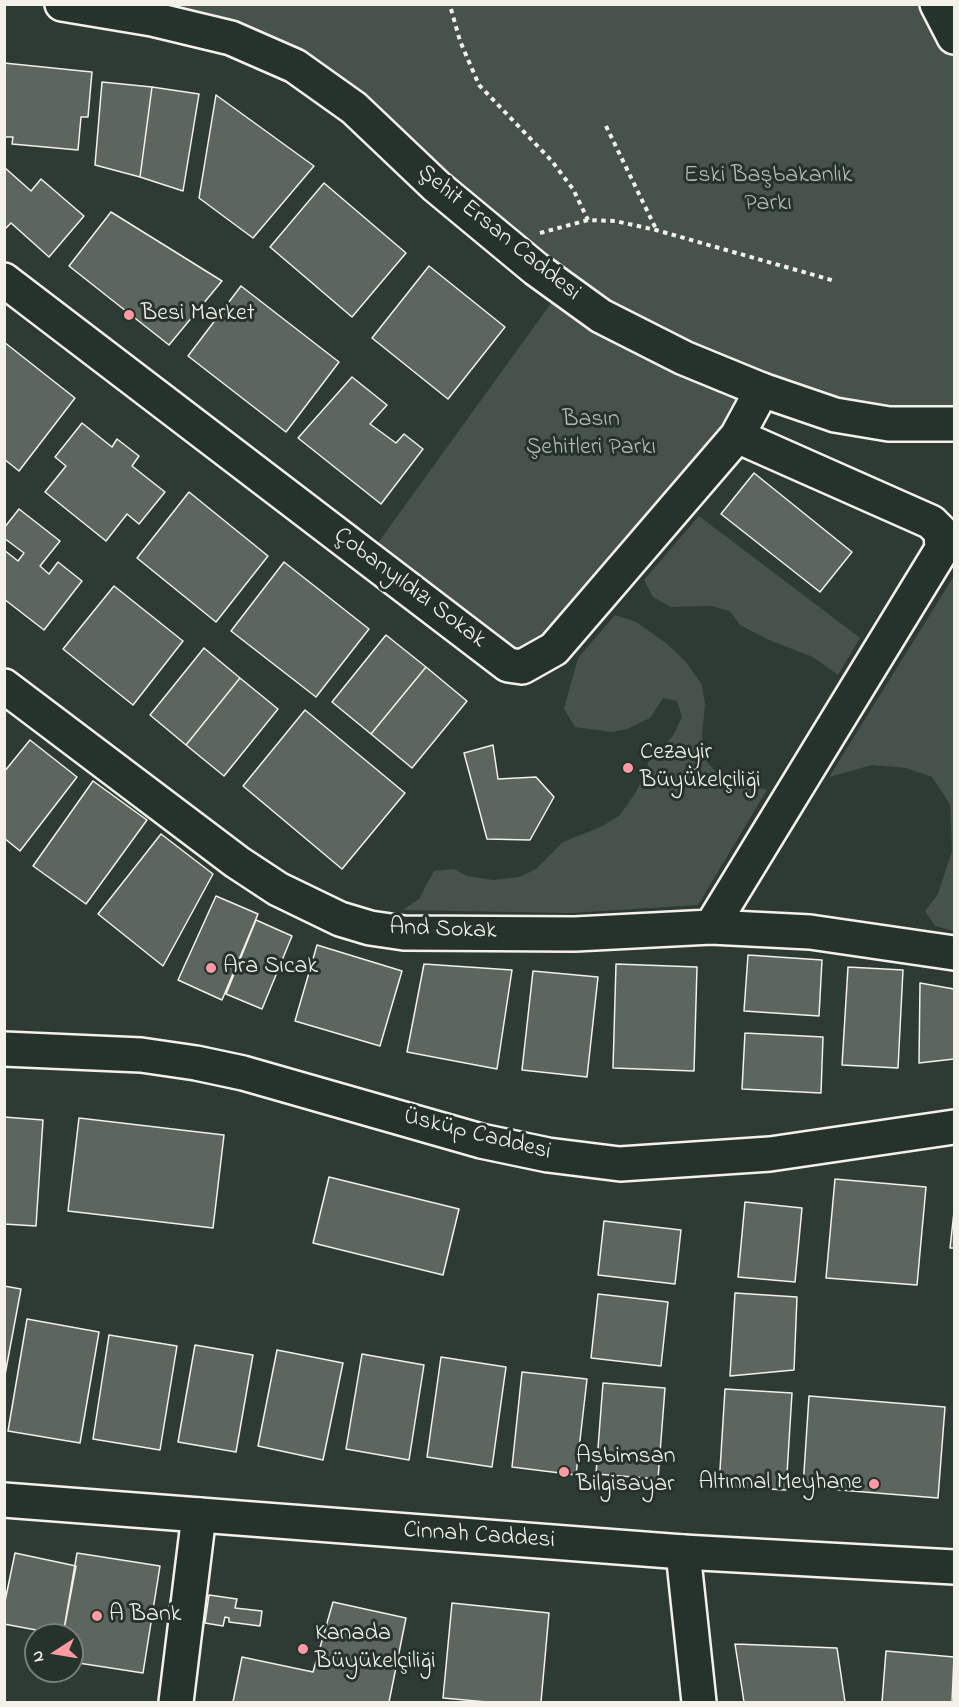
<!DOCTYPE html>
<html>
<head>
<meta charset="utf-8">
<style>
  body { margin:0 }
  #map { position:relative; width:959px; height:1707px; overflow:hidden; background:#2e3b34; font-family:"Indie Flower",sans-serif }
  canvas { display:block }
  .frame { position:absolute; inset:0; border:6px solid #f4f1e8; pointer-events:none }
  .north { position:absolute; left:24px; top:1623px; width:60px; height:60px; box-sizing:border-box; background:#26332d; border:2px solid #787f78; border-radius:50%; rotate:258deg; font-size:16px; font-weight:700; line-height:24px; text-align:center; color:#f4f1e8 }
  .north::after { content:''; display:block; margin:auto; width:21px; height:27px; background:#ff9aa2; clip-path:polygon(50% 0,100% 100%,50% 72%,0 100%) }
</style>
</head>
<body>
<div id="map">
<canvas width="959" height="1707"></canvas>
<div class="frame"></div>
<div class="north">N</div>
</div>
<script>
const ctx = document.querySelector('canvas').getContext('2d');
ctx.lineJoin = 'round';
function fillPath(path, color) { ctx.fillStyle = color; ctx.fill(path, 'evenodd'); }
const toPath = rows => new Path2D(rows.map(r => 'M' + r).join(''));
function strokePath(path, color, width, dash) { ctx.strokeStyle = color; ctx.lineWidth = width; ctx.lineCap = dash ? 'butt' : 'round'; ctx.setLineDash(dash || []); ctx.stroke(path); }
function label(font, color, halo, rows, align = 'center') {
  ctx.font = font + ' "Indie Flower",sans-serif'; ctx.lineWidth = 6; ctx.setLineDash([]); ctx.textBaseline = 'middle'; ctx.strokeStyle = halo; ctx.fillStyle = color; for (const [text, x, y, turn = 0] of rows) {
    ctx.save(); ctx.translate(x, y); ctx.rotate((+turn || 0) * Math.PI / 180); ctx.textAlign = isNaN(turn) ? turn : align; if (halo) ctx.strokeText(text, 0, 0); ctx.fillText(text, 0, 0); ctx.restore();
  }
}
fillPath(toPath([
  [62,5,954,5,954,424,762,390,532,664,367,558,562,288,295,66],
  [699,516,860,638,838,675,813,657,769,640,740,625,730,611,711,606,671,607,653,597,644,580],
  [954,576,954,931,935,926,925,911,938,894,952,851,950,804,932,777,906,768,872,765,829,777],
  [615,615,636,622,666,643,686,662,702,685,705,704,702,736,707,762,721,778,767,790,698,905,570,913,403,910,419,899,434,871,454,869,467,876,493,880,520,877,536,869,563,842,603,826,620,815,634,795,646,773,649,759,673,736,682,717,677,701,663,698,650,718,627,729,612,732,575,727,564,709,578,658]
]), '#48524c');
const building = toPath([
  [4,63,92,72,88,117,81,117,78,150,12,144,13,137,4,137,4,63],
  [102,82,152,87,140,177,95,165,102,82],
  [152,87,199,94,183,191,140,177,152,87],
  [216,95,314,166,253,238,199,198,216,95],
  [4,167,31,191,41,179,84,216,49,257,11,223,4,230,4,167],
  [324,183,406,253,352,317,270,247,324,183],
  [111,212,222,281,169,345,69,266,111,212],
  [429,266,505,327,448,399,372,338,429,266],
  [241,286,339,362,286,432,188,356,241,286],
  [4,342,75,398,19,471,4,459,4,342],
  [352,377,387,405,370,424,396,443,404,434,423,449,381,504,298,438,352,377],
  [82,423,112,447,117,439,139,456,132,466,165,492,139,524,127,514,106,541,45,492,66,466,55,457,82,423],
  [754,473,852,552,820,592,721,514,754,473],
  [189,492,268,556,216,622,137,558,189,492],
  [19,509,60,541,40,566,49,574,58,562,82,581,44,630,4,599,4,550,18,561,24,553,4,538,4,528,19,509],
  [284,562,369,629,316,697,231,631,284,562],
  [114,586,183,641,133,705,63,649,114,586],
  [386,635,426,667,371,734,332,702,386,635],
  [204,648,240,678,186,745,150,715,204,648],
  [426,667,467,701,412,768,371,734,426,667],
  [240,678,278,709,224,776,186,745,240,678],
  [305,710,405,793,342,869,243,786,305,710],
  [30,740,77,777,20,851,4,838,4,772,30,740],
  [493,745,498,779,536,777,554,797,530,840,487,839,464,753,493,745],
  [93,781,147,820,86,904,33,866,93,781],
  [161,834,213,874,163,966,98,914,161,834],
  [216,896,258,914,222,1000,178,980,216,896],
  [256,920,292,936,262,1009,226,994,256,920],
  [317,945,402,971,380,1046,295,1021,317,945],
  [748,955,822,960,819,1016,744,1011,748,955],
  [424,964,512,970,497,1069,407,1052,424,964],
  [616,964,697,967,694,1071,613,1068,616,964],
  [848,967,903,970,898,1068,842,1065,848,967],
  [533,971,598,977,587,1077,522,1070,533,971],
  [920,983,954,989,954,1059,919,1063,920,983],
  [745,1033,823,1037,821,1093,742,1089,745,1033],
  [4,1117,43,1120,36,1226,4,1224,4,1117],
  [79,1118,224,1135,213,1228,68,1211,79,1118],
  [329,1177,459,1209,443,1275,313,1243,329,1177],
  [835,1179,926,1187,917,1285,826,1278,835,1179],
  [745,1202,802,1208,795,1282,738,1277,745,1202],
  [954,1212,954,1248,950,1248,954,1212],
  [604,1221,681,1230,675,1284,598,1275,604,1221],
  [4,1286,21,1289,4,1380,4,1286],
  [735,1293,797,1297,794,1370,730,1376,735,1293],
  [598,1294,668,1302,661,1366,591,1358,598,1294],
  [27,1319,99,1332,80,1443,8,1431,27,1319],
  [109,1335,177,1346,160,1450,93,1439,109,1335],
  [195,1345,253,1355,236,1452,178,1442,195,1345],
  [277,1350,343,1363,323,1460,258,1446,277,1350],
  [362,1354,424,1365,409,1460,346,1449,362,1354],
  [441,1357,506,1367,492,1467,427,1457,441,1357],
  [522,1372,587,1379,576,1475,512,1467,522,1372],
  [603,1383,665,1388,658,1479,596,1474,603,1383],
  [725,1389,792,1393,786,1490,719,1486,725,1389],
  [809,1396,945,1407,938,1498,803,1487,809,1396],
  [15,1553,76,1566,63,1635,4,1624,4,1606,15,1553],
  [77,1553,160,1566,143,1673,72,1662,72,1635,63,1635,77,1553],
  [209,1595,237,1599,235,1608,262,1611,260,1626,229,1622,229,1618,225,1617,223,1626,205,1623,209,1595],
  [333,1602,406,1618,389,1702,233,1702,242,1657,313,1672,333,1602],
  [452,1603,549,1613,541,1702,487,1702,443,1698,452,1603],
  [735,1644,837,1648,845,1702,744,1702,735,1644],
  [886,1651,954,1657,952,1702,882,1702,886,1651]
]);
fillPath(building, '#5c655e');
strokePath(building, '#f4f1e8', 1.5);
const minor = toPath([
  [4,280,508,665,522,667,554,649,737,436,762,390],
  [4,686,237,862,278,889,340,919,370,928,404,933,575,934,711,927,810,932,954,953],
  [711,927,942,549,941,532,931,522,737,436],
  [4,1049,141,1055,196,1063,243,1073,481,1141,548,1155,620,1164,770,1154,954,1127],
  [683,1552,699,1702],
  [176,1702,199,1515]
]);
const major = toPath([
  [62,4,152,19,231,38,295,66,354,108,436,186,536,269,601,316,684,358,762,390,835,415,889,424,954,424],
  [937,4,954,37],
  [4,1500,683,1552,954,1567]
]);
strokePath(minor, '#f4f1e8', 38);
strokePath(major, '#f4f1e8', 38);
strokePath(toPath([
  [451,9,460,41,479,85,551,160,573,189,588,220],
  [606,126,656,229],
  [540,233,588,220,615,221,656,230,835,281]
]), '#f4f1e8', 4, [4.5, 4.5]);
strokePath(minor, '#26332d', 33);
strokePath(major, '#26332d', 33);
for (const [x, y, r, color] of [
  [129,315,6,"#ff9aa2"],
  [628,768,6,"#ff9aa2"],
  [211,968,6,"#ff9aa2"],
  [564,1472,6,"#ff9aa2"],
  [874,1484,6,"#ff9aa2"],
  [97,1616,6,"#ff9aa2"],
  [303,1649,6,"#ff9aa2"]
]) { const dot = new Path2D(); dot.arc(x, y, r, 0, 2 * Math.PI); ctx.fillStyle = color; ctx.fill(dot); strokePath(dot, '#26332d', 2); }
label('24px', '#b8b9b1', '#26332d', [
  ["Eski Başbakanlık",768,177],
  ["Parkı",768,205],
  ["Basın",591,421],
  ["Şehitleri Parkı",591,449]
]);
label('24px', '#f4f1e8', '#26332d', [
  ["Şehit Ersan Caddesi",498,234,39],
  ["Çobanyıldızı Sokak",409,589,37],
  ["And Sokak",443,931,2],
  ["Üsküp Caddesi",477,1136,14],
  ["Cinnah Caddesi",479,1537,4]
]);
label('24px', '#f4f1e8', '#26332d', [
  ["Besi Market",141,315],
  ["Cezayir",640,754],
  ["Büyükelçiliği",640,782],
  ["Ara Sıcak",223,968],
  ["Asbimsan",576,1458],
  ["Bilgisayar",576,1486],
  ["Altınnal Meyhane",862,1484,"right"],
  ["A Bank",109,1616],
  ["Kanada",315,1635],
  ["Büyükelçiliği",315,1663]
], 'left');
</script>
</body>
</html>
